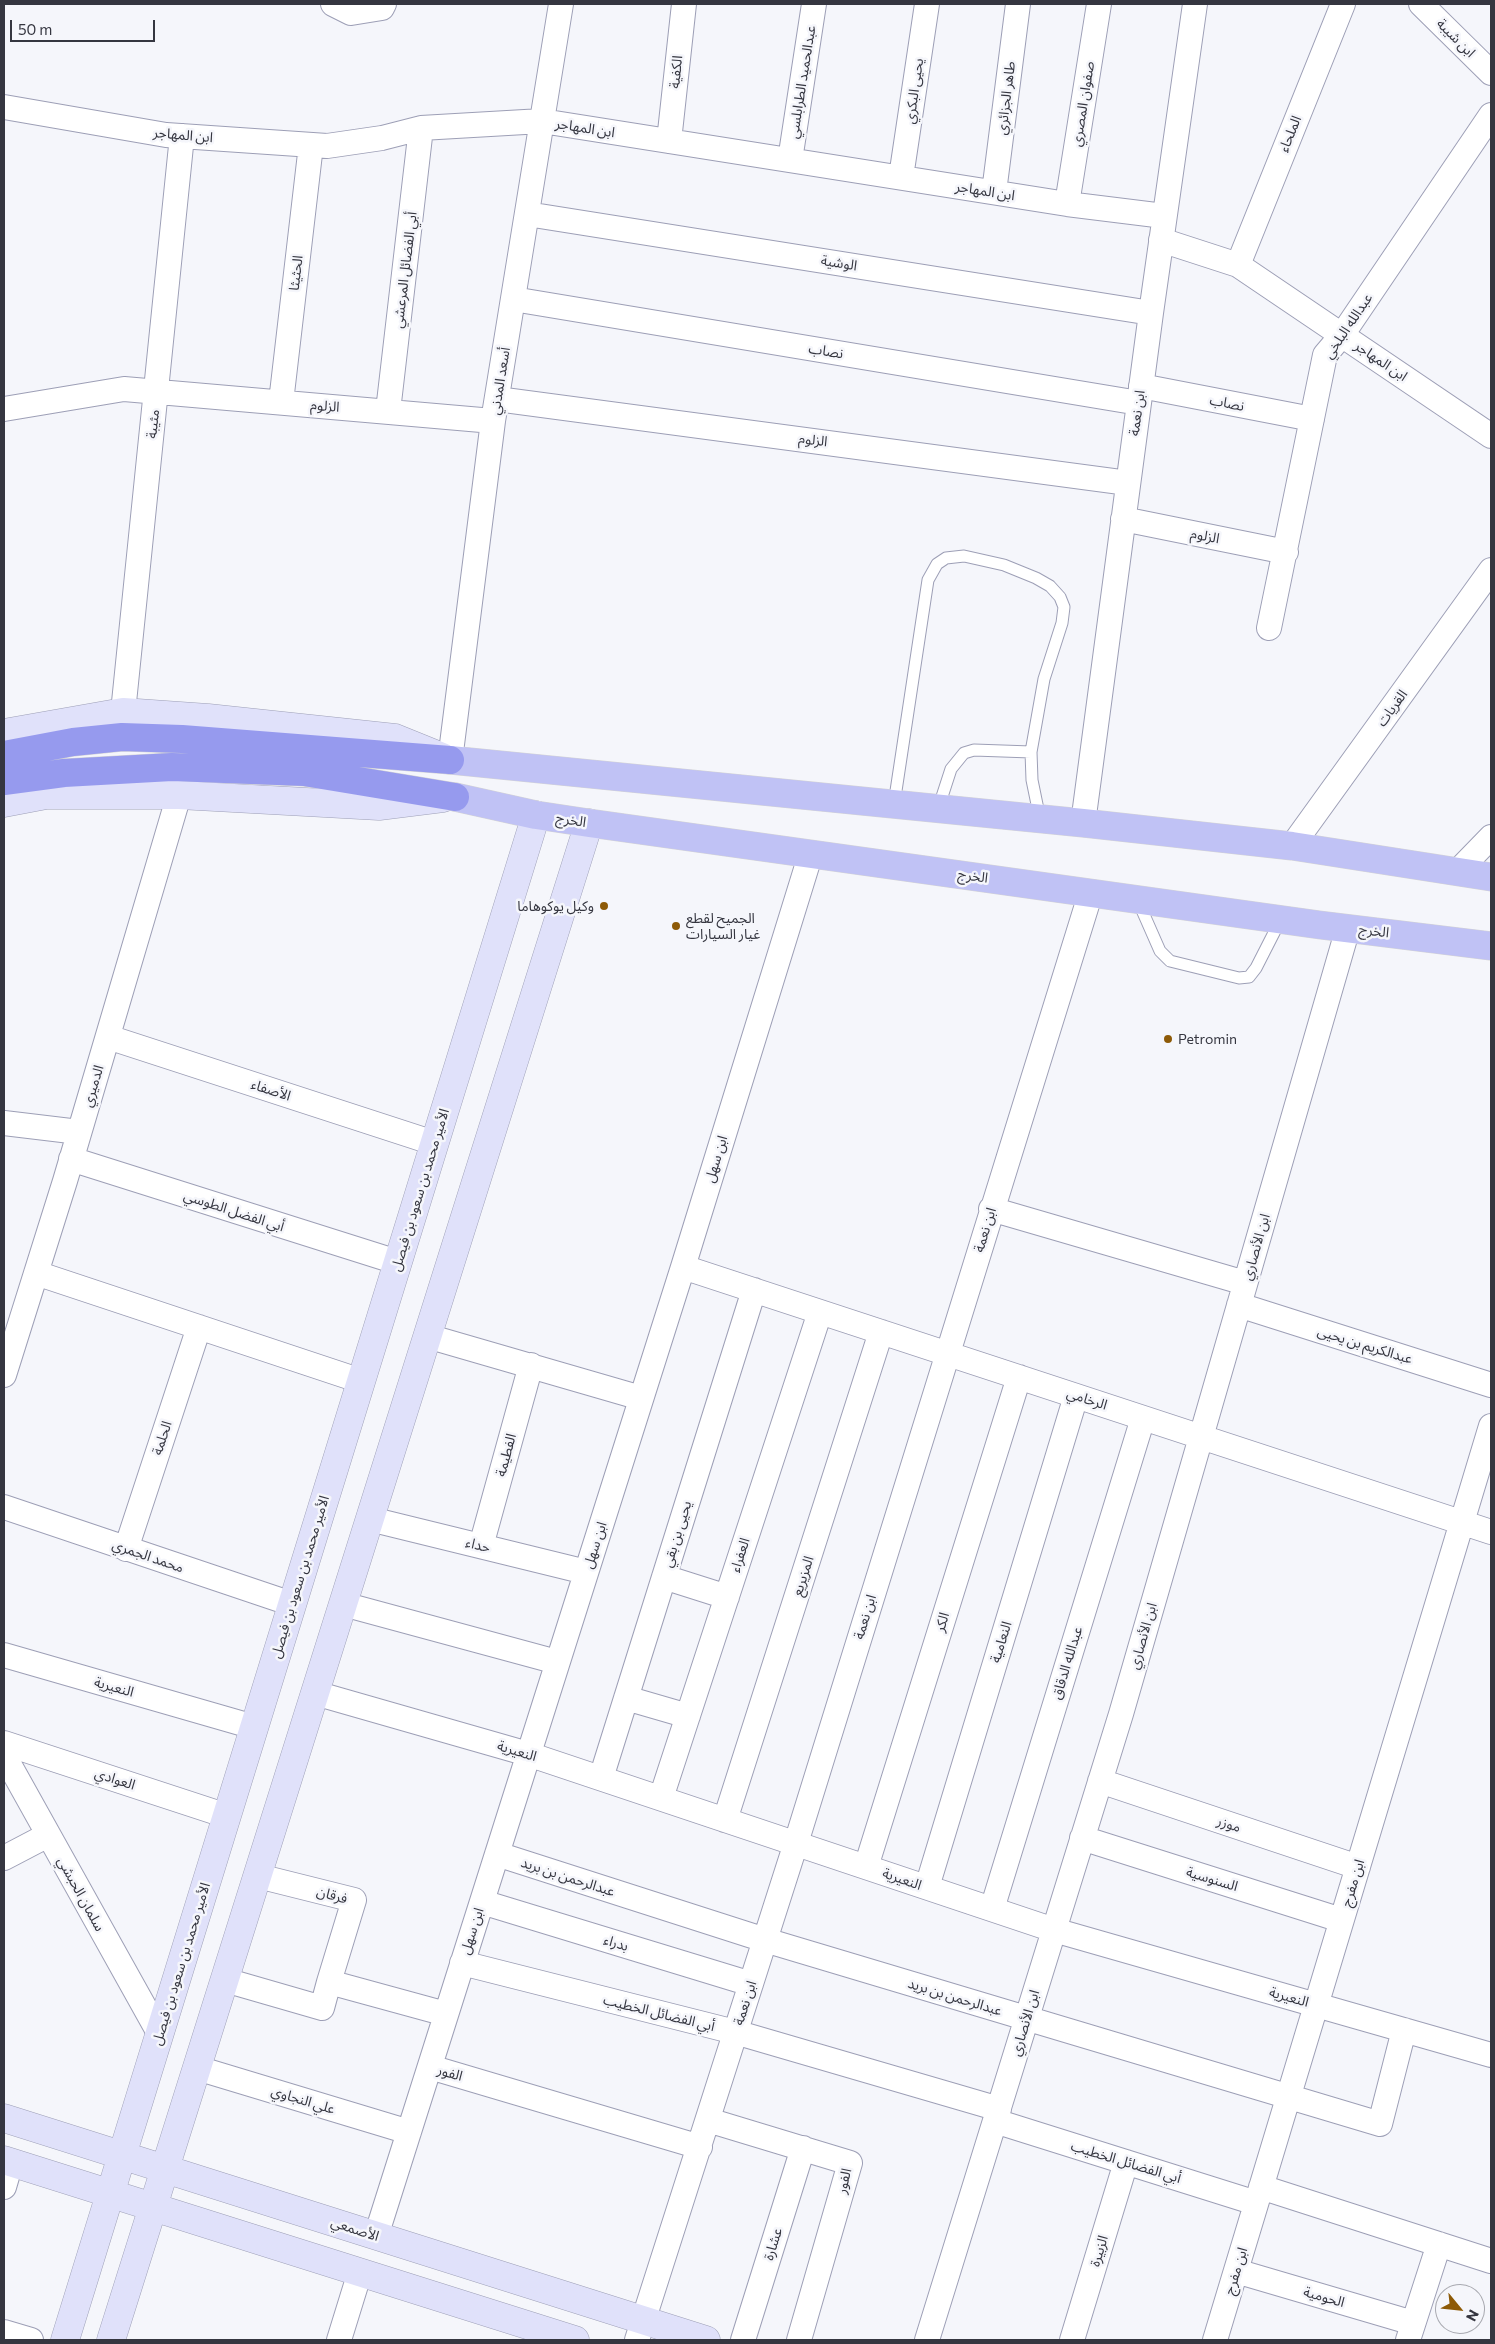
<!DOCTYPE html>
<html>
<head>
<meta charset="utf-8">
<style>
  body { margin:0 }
  #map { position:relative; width:1495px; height:2344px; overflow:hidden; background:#f5f6fb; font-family:Commissioner,sans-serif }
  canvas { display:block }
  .frame { position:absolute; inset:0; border:5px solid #353640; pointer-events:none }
  .north { position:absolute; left:1435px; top:2284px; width:50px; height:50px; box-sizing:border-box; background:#f5f6fb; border:1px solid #a8a9b0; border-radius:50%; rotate:118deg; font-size:14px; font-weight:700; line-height:20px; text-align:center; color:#353640 }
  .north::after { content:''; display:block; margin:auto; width:18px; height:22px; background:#8d5a07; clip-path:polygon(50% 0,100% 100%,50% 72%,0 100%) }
  .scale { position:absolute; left:10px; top:20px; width:145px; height:22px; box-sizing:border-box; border:2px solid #353640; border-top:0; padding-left:6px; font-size:15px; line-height:18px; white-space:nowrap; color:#353640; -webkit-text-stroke:4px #f5f6fb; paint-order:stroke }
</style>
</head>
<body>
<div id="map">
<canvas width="1495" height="2344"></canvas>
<div class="frame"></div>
<div class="north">N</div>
<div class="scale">50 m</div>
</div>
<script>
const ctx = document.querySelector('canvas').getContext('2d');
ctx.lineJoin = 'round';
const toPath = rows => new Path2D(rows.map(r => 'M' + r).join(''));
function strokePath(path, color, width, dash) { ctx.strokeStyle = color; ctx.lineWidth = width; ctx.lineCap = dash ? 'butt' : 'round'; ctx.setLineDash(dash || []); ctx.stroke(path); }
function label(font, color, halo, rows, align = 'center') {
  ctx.font = font + ' Commissioner,"Noto Sans Arabic",sans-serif'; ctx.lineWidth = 5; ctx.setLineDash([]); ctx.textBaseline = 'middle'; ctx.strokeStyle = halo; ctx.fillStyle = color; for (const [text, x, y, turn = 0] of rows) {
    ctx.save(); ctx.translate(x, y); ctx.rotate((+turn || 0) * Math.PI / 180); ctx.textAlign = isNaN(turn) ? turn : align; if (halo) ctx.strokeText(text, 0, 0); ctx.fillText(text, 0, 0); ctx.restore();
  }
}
const lane = toPath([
  [894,804,928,580,937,564,946,558,964,556,1004,565,1036,578,1050,586,1060,597,1064,607,1062,623,1044,679,1031,752,1032,780,1040,819],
  [938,809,951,769,964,753,974,750,1031,752],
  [1138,901,1160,951,1170,961,1239,978,1249,977,1256,968,1281,919]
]);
const street = toPath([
  [333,4,351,13,382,8,384,4],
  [1421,4,1491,73],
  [4,107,166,135,327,146,382,138,421,128,542,121,1067,204,1164,216],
  [669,141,684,4],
  [790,160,814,4],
  [901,177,927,4],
  [994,192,1018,4],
  [1067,204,1099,4],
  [527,214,1151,313],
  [1161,240,1238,265,1491,436],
  [1238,265,1343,4],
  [513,299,1139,403],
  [1141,386,1312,419],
  [497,399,1128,483],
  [281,402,311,145],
  [4,409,124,389,493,421],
  [388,411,421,128],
  [1123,519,1286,552],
  [1269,628,1325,355,1342,335,1491,115],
  [123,712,182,136],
  [450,760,493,421,561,4],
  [1083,823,1151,313,1195,4],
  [1292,846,1491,570],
  [1457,872,1491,837],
  [108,1037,434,1143],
  [4,1123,79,1132],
  [71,1159,397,1262],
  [991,1209,1245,1283],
  [683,1267,1491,1532],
  [36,1273,361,1381],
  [1239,1305,1491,1385],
  [427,1336,641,1398],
  [4,1375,65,1181,179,795],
  [4,1507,292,1604],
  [370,1519,586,1572],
  [481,1546,531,1365],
  [126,1549,199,1327],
  [664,1577,727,1597],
  [343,1604,557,1662],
  [4,1655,254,1727],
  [315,1693,528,1754,1054,1930,1491,2055],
  [626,1698,688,1716],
  [4,1743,227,1816],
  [4,1755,159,2033],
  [601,1778,754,1290],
  [1100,1781,1358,1867],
  [661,1798,820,1312],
  [725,1820,881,1332],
  [1082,1838,1341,1920],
  [497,1854,765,1940,1380,2124,1404,2030],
  [4,1858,48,1835],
  [866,1867,1019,1377],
  [258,1876,354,1900,329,1982,446,2014],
  [927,1887,1076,1396],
  [482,1902,751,1984],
  [992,1909,1143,1418],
  [462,1963,735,2032,999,2109],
  [225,1980,322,2008,329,1982],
  [430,2067,700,2147],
  [197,2068,409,2132],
  [708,2120,850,2163,799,2340],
  [995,2121,1256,2203],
  [4,2187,11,2163],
  [1261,2187,1491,2261],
  [376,2236,683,1267,811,853],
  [1236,2271,1413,2323],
  [4,2332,31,2340],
  [339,2340,360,2272],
  [637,2340,796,1843,1091,892],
  [743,2340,803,2148],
  [927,2340,1121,1714,1348,928],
  [1072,2340,1126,2162],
  [1215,2340,1491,1426],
  [1408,2340,1439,2244]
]);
const secondary = toPath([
  [4,733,123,712,208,718,395,738,442,757],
  [4,803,46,795,179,795,379,806,443,798],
  [4,2118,706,2340],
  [4,2160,575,2340],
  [65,2340,536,815],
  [111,2340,589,823]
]);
const primary = toPath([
  [450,760,1083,823,1292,846,1491,877],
  [455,797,536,815,589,823,1320,925,1491,946]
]);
const highway = toPath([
  [4,755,73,742,122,737,182,739,450,760],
  [4,781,64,773,172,767,304,772,455,797]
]);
strokePath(lane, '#9d9fb6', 13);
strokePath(street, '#9d9fb6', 26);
strokePath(secondary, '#9d9fb6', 29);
strokePath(primary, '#d3d3d5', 29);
strokePath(highway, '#d3d3d5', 29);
strokePath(lane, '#fff', 11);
strokePath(street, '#fff', 24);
strokePath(secondary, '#e0e1fa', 28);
strokePath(primary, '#c0c2f5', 28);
strokePath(highway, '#969aee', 28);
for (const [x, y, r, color] of [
  [604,906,5,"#8d5a07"],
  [676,926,5,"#8d5a07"],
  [1168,1039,5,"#8d5a07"]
]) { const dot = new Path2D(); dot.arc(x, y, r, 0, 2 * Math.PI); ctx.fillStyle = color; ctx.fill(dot); strokePath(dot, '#f5f6fb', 2); }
label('14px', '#353640', '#f5f6fb', [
  ["ابن شيبة",1456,38,45],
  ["الكفية",676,72,-84],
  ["عبدالحميد الطرابلسي",802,82,-81],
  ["يحيى البكري",914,91,-82],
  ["طاهر الجزائري",1006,98,-83],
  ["صفوان المصري",1083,104,-81],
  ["ابن المهاجر",585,128,9],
  ["الملحاء",1290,134,-68],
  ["ابن المهاجر",183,135,5],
  ["ابن المهاجر",985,191,9],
  ["الوشية",839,263,9],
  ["أبي الفضائل المرعشي",405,270,-83],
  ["الحثيثا",296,273,-83],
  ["عبدالله البلخي",1348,326,-56],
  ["نصاب",826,351,9],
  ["ابن المهاجر",1381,361,34],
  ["أسعد المدني",500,381,-81],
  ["نصاب",1227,403,11],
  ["الزلوم",325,406,5],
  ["ابن نعمة",1137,413,-82],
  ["مثيبة",153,424,-84],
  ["الزلوم",813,440,7],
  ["الزلوم",1205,536,11],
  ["القريات",1392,708,-54],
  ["الخرج",571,820,9],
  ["الخرج",973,876,8],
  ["الخرج",1374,931,7],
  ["الدميري",93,1086,-73],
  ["الأصفاء",271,1090,18],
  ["ابن سهل",716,1159,-73],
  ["الأمير محمد بن سعود بن فيصل",420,1190,-73],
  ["أبي الفضل الطوسي",234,1211,18],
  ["ابن نعمة",985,1230,-73],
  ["ابن الأنصاري",1256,1247,-74],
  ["عبدالكريم بن يحيى",1365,1345,17],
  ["الرخامي",1087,1399,18],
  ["الحلمة",162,1438,-72],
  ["الفطيمة",506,1455,-75],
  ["يحيى بن بقي",677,1534,-73],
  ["حداء",478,1545,14],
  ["ابن سهل",595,1545,-72],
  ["العفراء",740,1555,-72],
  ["محمد الجمري",148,1556,19],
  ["المزيريع",803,1576,-72],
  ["الأمير محمد بن سعود بن فيصل",300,1577,-73],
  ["ابن نعمة",865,1617,-73],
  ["الكر",942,1622,-73],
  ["ابن الأنصاري",1143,1636,-74],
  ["النعامية",1001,1642,-73],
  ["عبدالله الدقاق",1067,1663,-73],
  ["النعيرية",114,1687,16],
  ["النعيرية",517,1751,17],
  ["العوادي",115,1779,18],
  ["موزر",1229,1824,18],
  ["عبدالرحمن بن بريد",568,1877,18],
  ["النعيرية",902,1879,19],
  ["السنوسية",1212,1879,17],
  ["ابن مفرج",1353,1883,-73],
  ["سلمان الحبشي",81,1894,61],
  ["فرقان",332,1895,16],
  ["ابن سهل",472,1931,-72],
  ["بدراء",616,1943,17],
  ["الأمير محمد بن سعود بن فيصل",181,1964,-73],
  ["عبدالرحمن بن بريد",955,1997,17],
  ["النعيرية",1289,1997,16],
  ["ابن نعمة",745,2003,-72],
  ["أبي الفضائل الخطيب",659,2013,14],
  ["ابن الأنصاري",1025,2023,-73],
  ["الفور",450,2073,16],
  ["علي النجاوي",303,2100,17],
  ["أبي الفضائل الخطيب",1126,2162,17],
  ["الفور",844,2181,-77],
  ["الأصمعي",355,2229,18],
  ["عشارة",773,2244,-73],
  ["الزبيرة",1099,2251,-73],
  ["ابن مفرج",1236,2271,-73],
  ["الحومية",1324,2297,16]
]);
label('14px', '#353640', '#f5f6fb', [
  ["وكيل يوكوهاما",594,906,"right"],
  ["الجميح لقطع",686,918],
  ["غيار السيارات",686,934],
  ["Petromin",1178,1039]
], 'left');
</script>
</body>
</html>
